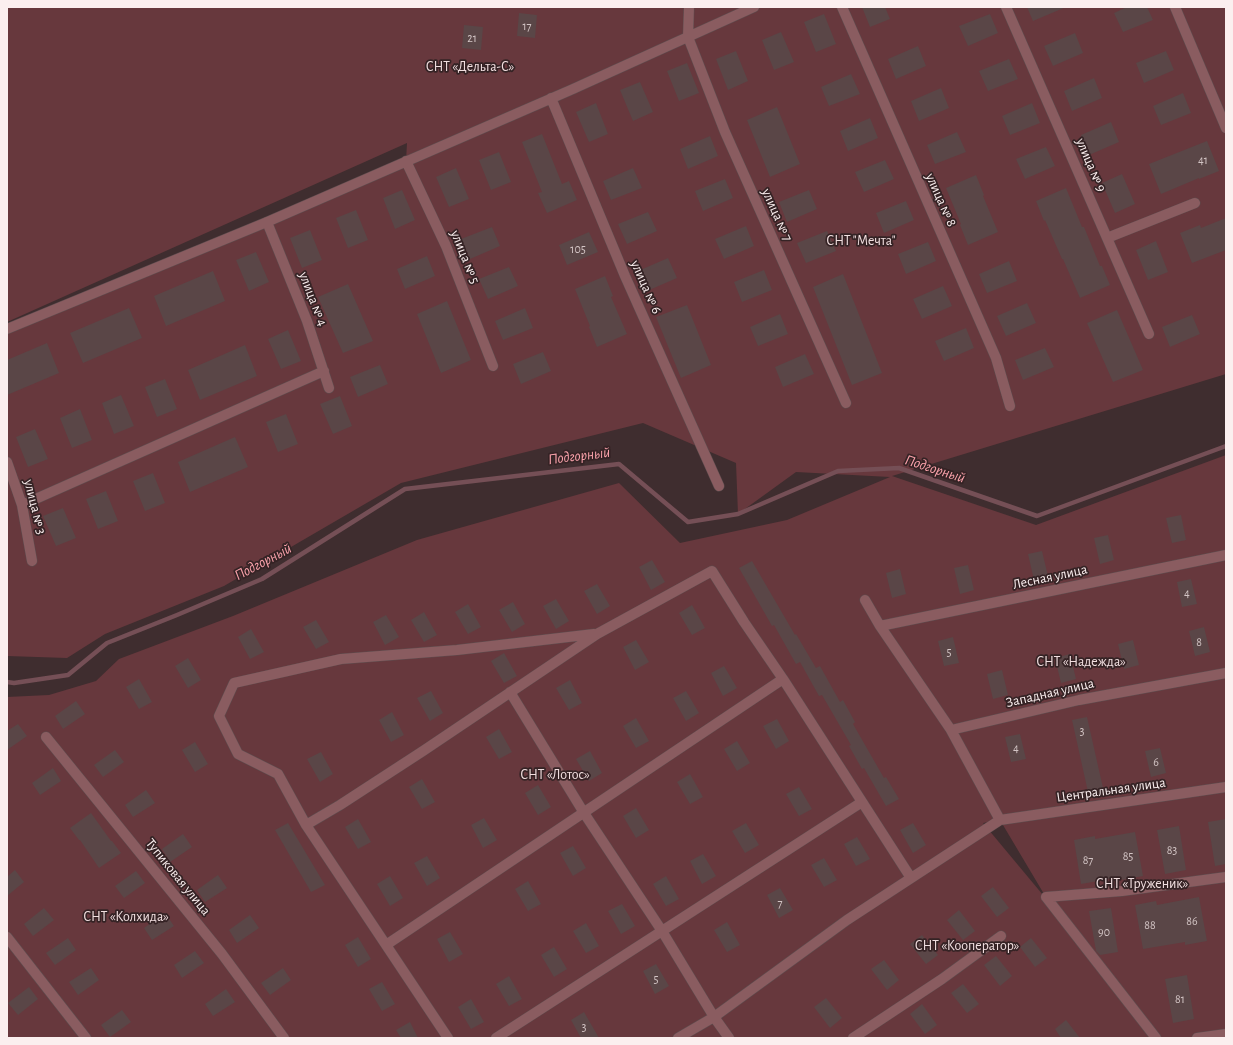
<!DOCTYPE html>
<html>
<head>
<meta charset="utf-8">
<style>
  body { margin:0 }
  #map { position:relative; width:1233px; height:1045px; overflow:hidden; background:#3f2d2f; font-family:"Alegreya Sans",sans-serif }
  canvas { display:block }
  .frame { position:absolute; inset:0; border:8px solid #fbefef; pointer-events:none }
</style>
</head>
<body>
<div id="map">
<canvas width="1233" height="1045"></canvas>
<div class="frame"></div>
</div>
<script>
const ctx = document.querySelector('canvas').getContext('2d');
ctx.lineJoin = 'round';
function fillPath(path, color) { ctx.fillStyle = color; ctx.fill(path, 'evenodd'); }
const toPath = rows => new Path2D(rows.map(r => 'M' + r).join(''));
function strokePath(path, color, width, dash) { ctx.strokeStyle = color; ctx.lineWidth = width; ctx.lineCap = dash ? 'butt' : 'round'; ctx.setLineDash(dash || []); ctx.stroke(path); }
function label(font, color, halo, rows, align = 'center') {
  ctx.font = font + ' "Alegreya Sans",sans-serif'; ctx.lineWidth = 3.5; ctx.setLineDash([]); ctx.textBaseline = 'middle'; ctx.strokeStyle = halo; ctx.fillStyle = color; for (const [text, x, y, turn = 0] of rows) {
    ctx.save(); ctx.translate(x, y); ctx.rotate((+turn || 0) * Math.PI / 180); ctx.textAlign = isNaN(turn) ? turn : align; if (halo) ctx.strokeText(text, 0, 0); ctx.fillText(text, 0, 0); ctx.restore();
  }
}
fillPath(toPath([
  [7,7,1226,7,1226,374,892,476,1036,525,1226,455,1226,1038,7,1038,7,697,49,695,96,681,119,659,233,616,417,540,619,483,680,543,787,520,890,477,796,472,738,514,736,463,643,423,401,483,224,586,105,634,67,658,7,656,7,329,406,161,407,143,7,322],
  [1000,820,1044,894,1043,895,983,823]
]), '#67383d');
strokePath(toPath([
  [7,682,14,683,68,675,107,643,177,615,262,579,405,489,619,464,688,522,738,514,838,471,899,468,1037,516,1226,446]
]), '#754f56', 4.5);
fillPath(toPath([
  [862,7,885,7,890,19,870,27],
  [1027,7,1066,7,1033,21],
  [1127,7,1147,7,1153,20,1123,32,1114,13],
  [519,13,537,15,535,38,517,36],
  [824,14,836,44,816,52,804,22],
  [990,14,998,33,968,46,959,26],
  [464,25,483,27,481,50,462,48],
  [781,32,794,62,774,70,762,40],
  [1075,33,1083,53,1053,66,1044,46],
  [918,46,926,66,896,79,888,59],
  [736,51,748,81,728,90,716,59],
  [1166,51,1174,70,1144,83,1136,63],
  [1009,59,1018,79,988,91,979,71],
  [687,63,699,93,679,101,667,71],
  [851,74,860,94,829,106,821,87],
  [1094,78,1102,98,1072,111,1064,91],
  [640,82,653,112,633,121,620,90],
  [941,88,949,108,919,121,911,101],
  [1183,93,1191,113,1161,125,1153,106],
  [596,103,608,134,589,142,576,112],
  [1032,103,1040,123,1010,135,1002,116],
  [777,107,800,164,770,177,747,120],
  [870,118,878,138,848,151,840,131],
  [1111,122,1119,142,1089,155,1081,135],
  [957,132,966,152,935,164,927,145],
  [542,134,562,184,569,181,577,200,547,213,538,193,542,192,522,142],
  [710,136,718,156,688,169,680,149],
  [1207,141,1219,171,1199,179,1199,178,1161,194,1149,164],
  [1046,147,1055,166,1025,179,1016,159],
  [499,152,511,182,491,190,479,160],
  [885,160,894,179,864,192,855,172],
  [456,168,469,199,449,207,436,177],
  [633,168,642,188,611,200,603,181],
  [1122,174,1135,204,1115,213,1102,183],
  [976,175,984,195,983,196,998,232,968,245,960,225,961,224,946,188],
  [725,179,733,198,703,211,695,191],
  [1066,188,1082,227,1084,227,1100,266,1102,266,1110,285,1080,298,1063,259,1062,259,1045,220,1044,221,1036,201],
  [402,190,415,220,395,229,383,198],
  [809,190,817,209,787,222,779,202],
  [906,201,914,220,884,233,876,213],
  [356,210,368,240,348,248,336,218],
  [648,212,657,231,627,244,618,224],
  [1226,218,1226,250,1192,263,1180,233,1200,225,1201,228],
  [746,226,754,246,724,259,715,239],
  [492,227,500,246,470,259,461,239],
  [310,230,322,260,302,268,290,238],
  [827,231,836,251,806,263,797,243],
  [589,232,598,252,567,265,559,245],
  [1156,241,1168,272,1148,280,1136,250],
  [928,242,936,261,906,274,898,254],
  [256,252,269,282,249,291,236,260],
  [427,256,435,276,405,289,397,269],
  [668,258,677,278,647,291,638,271],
  [1009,261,1017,281,987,293,979,274],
  [509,267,518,286,488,299,479,279],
  [764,270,772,290,742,302,734,282],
  [213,271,225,301,166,326,154,296],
  [843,274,882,373,852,385,813,287],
  [605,276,613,296,611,297,627,334,597,347,589,327,590,326,575,289],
  [348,284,373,341,343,353,318,297],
  [943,286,952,306,922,319,913,299],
  [447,301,471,360,441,373,417,314],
  [1027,303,1036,323,1006,336,997,316],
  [687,305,711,365,681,378,656,317],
  [129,308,142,338,83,363,70,333],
  [525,308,533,328,503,340,495,321],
  [1117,310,1143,370,1113,382,1087,323],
  [780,314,788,334,758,346,750,327],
  [1192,315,1200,334,1170,347,1162,327],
  [966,328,974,348,944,361,935,341],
  [288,330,301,361,281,369,268,339],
  [47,343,59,373,7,395,7,360],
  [245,345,257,376,200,400,188,370],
  [1045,348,1054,367,1023,380,1015,360],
  [543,352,551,371,521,384,513,364],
  [805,354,814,374,783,387,775,367],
  [380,365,388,384,358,397,350,377],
  [165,379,177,409,157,417,145,387],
  [121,395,134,426,114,434,102,403],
  [340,396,352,426,333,434,320,404],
  [80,409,92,440,72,448,60,418],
  [286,414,298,444,278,452,266,422],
  [35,429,48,459,28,467,16,437],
  [235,437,248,467,190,492,178,462],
  [153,473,165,503,145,511,133,481],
  [106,491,118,521,98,529,86,499],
  [63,508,76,538,56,546,43,516],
  [1181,515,1186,540,1172,543,1166,518],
  [1108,535,1114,560,1100,564,1094,538],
  [1042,551,1048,576,1034,580,1028,554],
  [652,560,665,582,651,590,639,567],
  [752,561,795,635,796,634,816,668,820,666,840,702,843,700,855,722,853,724,884,778,886,777,899,799,886,806,864,768,862,769,849,746,851,745,822,695,819,696,800,662,796,664,774,625,772,626,739,568],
  [968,565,974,590,960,594,954,568],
  [900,569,906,594,892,598,886,573],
  [1191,579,1197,604,1182,607,1177,582],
  [597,584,610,606,597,614,584,591],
  [556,599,569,621,556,629,543,606],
  [513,602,525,624,512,632,499,610],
  [468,604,481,627,468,634,455,612],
  [692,605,705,628,692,635,679,613],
  [424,612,437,635,424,642,411,620],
  [386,615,399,637,385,645,373,622],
  [316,620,329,642,316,649,303,627],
  [1204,627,1210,652,1195,656,1189,631],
  [251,629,264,652,250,659,238,637],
  [953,637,959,663,944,666,938,641],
  [636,640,649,662,635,670,623,647],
  [1133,640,1139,665,1124,669,1118,644],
  [504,653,517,676,504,683,491,661],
  [1070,654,1076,679,1061,683,1055,658],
  [188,658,201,680,188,688,175,666],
  [724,666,737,688,723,696,711,673],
  [1002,670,1008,695,993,699,987,674],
  [139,679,152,702,139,709,126,687],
  [570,680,582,703,569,710,556,688],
  [431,691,443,713,430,721,417,698],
  [686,691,699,713,686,721,673,698],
  [76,701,85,714,63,729,55,716],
  [392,712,404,735,391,742,379,720],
  [1087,717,1103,788,1088,792,1072,720],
  [636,718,649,741,636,748,623,726],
  [777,719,789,741,776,749,763,726],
  [18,724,27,736,7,750,7,731],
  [499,729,512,752,499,759,486,737],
  [1020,734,1026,759,1011,762,1005,737],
  [737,741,750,763,737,771,724,749],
  [195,742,208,764,195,772,182,750],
  [1160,748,1166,773,1151,777,1145,751],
  [115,750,124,762,103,777,94,765],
  [590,751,602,773,589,781,576,759],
  [321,752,333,774,320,782,307,759],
  [53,768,61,781,40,795,32,783],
  [690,774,703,797,690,804,677,782],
  [422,779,435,802,422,809,409,787],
  [538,785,551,807,538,815,525,793],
  [799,787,812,809,799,816,786,794],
  [146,790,155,803,133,817,125,805],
  [636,808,649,830,636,838,623,816],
  [91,813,111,841,112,841,121,853,99,868,80,840,79,840,70,828],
  [484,818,497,840,483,848,471,825],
  [358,819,371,842,358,849,345,827],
  [1226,819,1226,864,1215,866,1208,822],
  [288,823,325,885,311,892,275,830],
  [746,823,759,845,745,853,732,831],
  [913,823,926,845,913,853,900,830],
  [1179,826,1186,870,1165,874,1157,830],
  [1135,832,1143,876,1122,880,1121,877,1081,884,1074,840,1095,836,1095,839],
  [183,834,192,847,170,862,162,849],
  [857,837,870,859,856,866,844,844],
  [573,846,586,868,573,876,560,853],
  [703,854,716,876,702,884,690,861],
  [427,856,440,878,427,886,414,863],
  [824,858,837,880,824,887,811,865],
  [15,870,24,882,7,896,7,877],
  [136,871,145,883,124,898,115,886],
  [218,875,227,888,205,902,197,890],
  [390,876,403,898,390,906,377,884],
  [666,876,679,899,666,906,653,884],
  [528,881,541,904,528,911,515,889],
  [993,887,1009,908,997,917,981,896],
  [780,888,793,910,779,918,767,895],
  [1199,897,1207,941,1185,945,1185,942,1143,949,1135,905,1156,901,1157,905],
  [622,904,635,926,621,934,608,911],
  [44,908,54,920,33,936,24,924],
  [1111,908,1118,952,1100,955,1096,951,1089,911],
  [959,910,975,931,963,940,947,920],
  [165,913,174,926,152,940,144,928],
  [250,915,259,928,237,943,229,930],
  [727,922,740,945,727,952,714,930],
  [586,923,599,946,586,953,573,931],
  [450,932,463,954,449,962,437,939],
  [922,935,938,955,926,964,910,944],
  [358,937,371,959,358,967,345,945],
  [68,938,76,950,55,965,46,953],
  [1031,938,1047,958,1035,967,1020,947],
  [554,947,567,969,554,977,541,955],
  [195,951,204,963,182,978,174,965],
  [996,956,1012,976,1000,986,984,965],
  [884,960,899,980,887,990,871,969],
  [656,964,669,986,655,994,643,971],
  [91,968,99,980,78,995,69,982],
  [283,968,291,980,270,995,261,983],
  [1187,975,1194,1019,1173,1023,1165,979],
  [509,976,522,999,509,1006,496,984],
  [382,982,395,1004,382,1011,369,989],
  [963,984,979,1004,967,1013,951,993],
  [29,987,38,999,18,1015,8,1003],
  [226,989,235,1002,213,1016,205,1004],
  [826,998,842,1018,830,1028,814,1007],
  [471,999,484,1022,471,1029,458,1007],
  [922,1004,937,1025,925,1034,910,1014],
  [122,1010,131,1022,110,1037,101,1025],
  [584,1012,599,1038,581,1038,571,1020],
  [1066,1020,1080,1038,1061,1038,1055,1029],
  [410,1022,418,1038,401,1038,396,1030]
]), '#5a4647');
const minor = toPath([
  [689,7,688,37,725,132,846,403],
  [842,7,996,358,1010,406],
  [1006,7,1149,334],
  [1175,7,1226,128],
  [551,98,625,276,719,486],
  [406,161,446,246,493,366],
  [267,222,307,321,329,388],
  [1107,238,1195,203],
  [7,329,267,222,573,89,754,7],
  [7,462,22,505,32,561],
  [22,505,324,371],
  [865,600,880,626,951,730,1000,820],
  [880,626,1226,555],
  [510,692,584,813,662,931,714,1017,729,1038],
  [951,730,1079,700,1226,673],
  [46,737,222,954,284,1038],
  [306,825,340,805,423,751,597,634,712,571,744,622,783,679,911,878],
  [1046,897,1122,891,1226,877],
  [1046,897,1156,1038],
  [7,937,86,1038],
  [386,945,783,679],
  [448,1038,306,825,278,774,238,754,219,716,234,683,341,659,457,650,594,634],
  [496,1038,862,802],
  [678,1038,714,1017,847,920,1000,820,1192,792,1226,787],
  [853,1038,942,979,1001,936],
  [1197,1038,1226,1034]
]);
strokePath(minor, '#5d4c4e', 11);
strokePath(minor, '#8a5c60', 10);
label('12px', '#d3c5c5', null, [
  ["17",527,26],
  ["21",472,38],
  ["41",1203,160],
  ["105",578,249],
  ["4",1187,593],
  ["8",1199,642],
  ["5",949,652],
  ["3",1082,731],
  ["4",1016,748],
  ["6",1156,762],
  ["83",1172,850],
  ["85",1128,856],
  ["87",1088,860],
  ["7",780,903],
  ["86",1192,921],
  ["88",1150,925],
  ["90",1104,932],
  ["5",656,979],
  ["81",1180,999],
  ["3",584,1027]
]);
label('14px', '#f2dfe0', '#352325', [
  ["СНТ «Дельта-С»",470,67],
  ["СНТ \"Мечта\"",861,241],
  ["СНТ «Надежда»",1081,662],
  ["СНТ «Лотос»",555,775],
  ["СНТ «Труженик»",1142,884],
  ["СНТ «Колхида»",126,917],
  ["СНТ «Кооператор»",967,946]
]);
label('14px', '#fbefef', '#352325', [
  ["улица № 9",1091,165,67],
  ["улица № 8",941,200,66],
  ["улица № 7",777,215,66],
  ["улица № 5",465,257,68],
  ["улица № 6",646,287,66],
  ["улица № 4",313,299,69],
  ["улица № 3",35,507,76],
  ["Лесная улица",1050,577,-12],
  ["Западная улица",1050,693,-13],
  ["Центральная улица",1111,790,-8],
  ["Тупиковая улица",178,877,51]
]);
label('italic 15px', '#fda4ad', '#352325', [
  ["Подгорный",579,456,-7],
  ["Подгорный",935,469,18],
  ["Подгорный",263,562,-28]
]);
</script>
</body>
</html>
